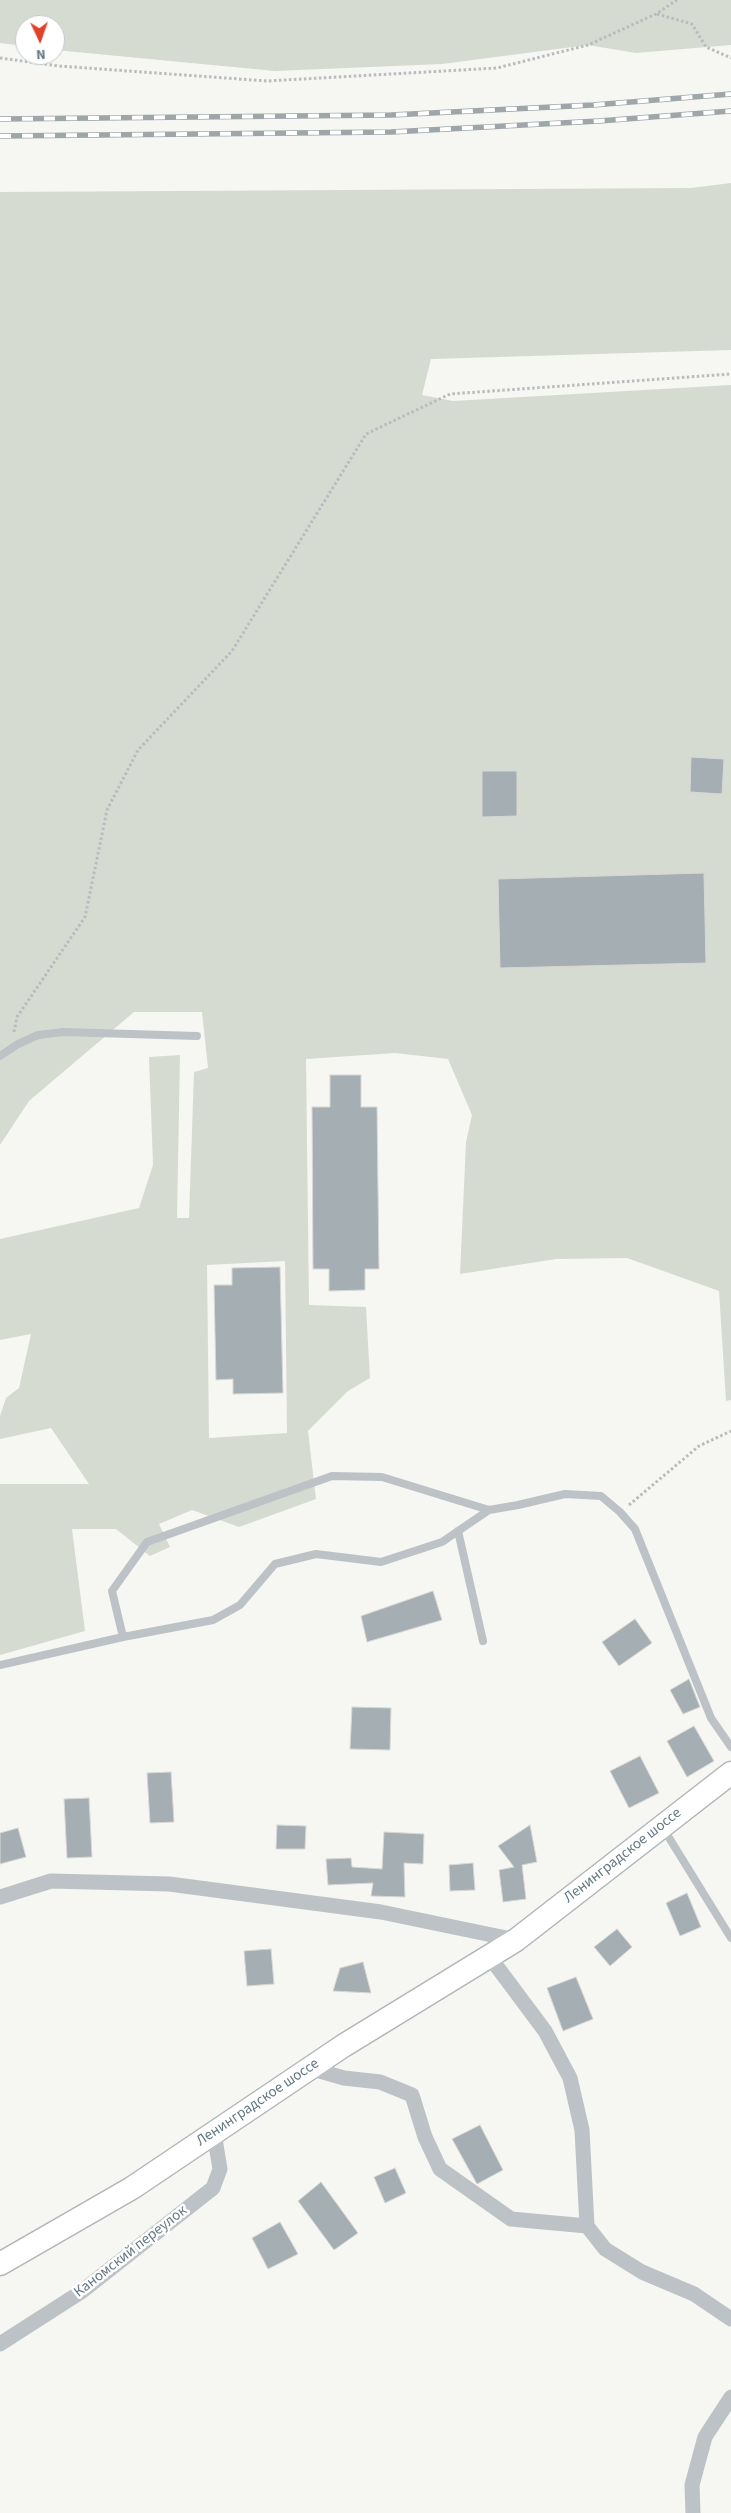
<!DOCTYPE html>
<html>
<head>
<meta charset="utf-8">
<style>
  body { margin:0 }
  #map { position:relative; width:731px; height:2513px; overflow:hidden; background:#f6f6f2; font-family:"Source Sans 3",sans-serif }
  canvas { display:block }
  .north { position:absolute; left:15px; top:15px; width:50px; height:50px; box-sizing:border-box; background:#fff; border:1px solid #c1c9cd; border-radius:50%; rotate:177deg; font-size:14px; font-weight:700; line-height:20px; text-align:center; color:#657983 }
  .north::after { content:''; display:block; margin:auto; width:18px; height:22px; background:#e04128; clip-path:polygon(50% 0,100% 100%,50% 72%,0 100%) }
</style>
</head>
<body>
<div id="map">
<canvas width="731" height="2513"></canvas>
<div class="north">N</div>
</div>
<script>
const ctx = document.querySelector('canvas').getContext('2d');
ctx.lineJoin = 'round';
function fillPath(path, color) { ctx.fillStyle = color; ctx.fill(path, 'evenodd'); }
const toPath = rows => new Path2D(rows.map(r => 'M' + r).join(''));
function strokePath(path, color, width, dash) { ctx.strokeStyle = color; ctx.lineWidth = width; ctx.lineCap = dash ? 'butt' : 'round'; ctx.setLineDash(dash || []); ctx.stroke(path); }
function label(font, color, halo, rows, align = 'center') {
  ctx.font = font + ' "Source Sans 3",sans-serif'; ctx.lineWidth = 5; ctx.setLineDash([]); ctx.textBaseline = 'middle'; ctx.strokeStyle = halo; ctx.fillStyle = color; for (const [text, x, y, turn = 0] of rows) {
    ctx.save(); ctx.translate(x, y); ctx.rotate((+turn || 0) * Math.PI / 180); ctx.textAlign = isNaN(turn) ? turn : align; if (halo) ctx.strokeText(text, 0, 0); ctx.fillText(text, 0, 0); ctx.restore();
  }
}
fillPath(toPath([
  [0,0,731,0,731,45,636,53,588,45,442,64,275,71,55,50,55,25,25,25,25,46,0,43],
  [731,183,731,350,431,359,422,395,453,401,731,385,731,1400,726,1401,719,1291,627,1258,556,1259,460,1274,466,1142,472,1115,448,1059,395,1053,306,1059,309,1305,366,1307,370,1378,348,1391,308,1431,316,1499,239,1527,192,1510,159,1524,170,1547,150,1556,116,1529,72,1529,85,1631,0,1655,0,1484,89,1484,51,1428,0,1439,0,1416,6,1398,19,1388,31,1334,0,1340,0,1239,139,1208,153,1165,149,1057,180,1055,177,1218,189,1218,194,1072,208,1068,202,1012,134,1012,29,1101,0,1145,0,192,691,188],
  [285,1261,287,1433,209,1438,207,1265]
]), '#d6dbd2');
const building = toPath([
  [691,757,724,759,722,794,690,792,691,757],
  [482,771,517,771,517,816,482,817,482,771],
  [704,873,706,963,500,968,498,879,704,873],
  [330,1075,361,1075,361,1107,377,1107,379,1269,365,1269,365,1290,329,1291,329,1269,313,1269,312,1107,330,1107,330,1075],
  [280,1267,283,1393,233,1394,233,1379,216,1380,214,1285,232,1285,232,1268,280,1267],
  [433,1591,442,1620,367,1642,361,1616,433,1591],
  [635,1619,652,1643,619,1666,602,1642,635,1619],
  [689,1679,700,1707,683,1714,670,1690,689,1679],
  [352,1707,391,1708,390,1750,350,1749,352,1707],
  [694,1726,714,1761,687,1777,667,1741,694,1726],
  [640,1756,659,1793,629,1808,610,1771,640,1756],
  [171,1772,174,1822,150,1823,147,1773,171,1772],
  [89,1798,92,1857,67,1858,64,1799,89,1798],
  [277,1825,306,1826,305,1849,276,1849,277,1825],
  [530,1825,537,1862,522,1865,526,1899,503,1902,499,1870,514,1867,498,1846,530,1825],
  [18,1828,26,1857,0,1864,0,1833,18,1828],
  [384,1832,424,1834,423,1864,404,1863,405,1897,371,1896,373,1883,328,1885,326,1859,351,1858,352,1867,382,1869,384,1832],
  [473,1863,475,1890,450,1891,449,1865,473,1863],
  [687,1893,701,1927,680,1936,666,1903,687,1893],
  [617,1929,632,1947,610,1966,594,1947,617,1929],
  [271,1949,274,1984,247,1986,244,1951,271,1949],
  [363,1962,371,1993,333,1991,340,1968,363,1962],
  [576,1977,593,2019,563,2031,547,1988,576,1977],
  [480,2125,503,2170,477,2184,452,2139,480,2125],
  [395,2168,406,2193,385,2203,374,2177,395,2168],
  [321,2182,358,2233,334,2250,298,2201,321,2182],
  [280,2222,298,2254,268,2269,252,2238,280,2222]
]);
fillPath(building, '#a5afb3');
strokePath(building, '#d7d7d5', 1);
const primary = toPath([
  [0,2264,132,2188,343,2046,516,1940,731,1773]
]);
strokePath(primary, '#b0b6b9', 25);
strokePath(toPath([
  [657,14,692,24,706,47,731,58],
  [0,58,59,66,267,81,497,68,588,45,656,14,677,0],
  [14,1032,17,1017,85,917,107,810,138,750,232,651,366,434,450,394,731,374],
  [629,1505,699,1446,731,1431]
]), '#b9bcbe', 3, [2.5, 2.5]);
strokePath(toPath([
  [0,1056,18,1044,38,1035,63,1032,197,1036],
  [458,1531,483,1641],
  [123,1637,213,1620,240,1605,275,1564,316,1554,381,1562,442,1542,489,1510],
  [0,1665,123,1637,112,1591,147,1542,332,1476,382,1477,489,1510,518,1505,565,1494,601,1496,620,1512,635,1529,711,1718,731,1747],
  [663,1828,731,1938]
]), '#bcc2c5', 8);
strokePath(toPath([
  [0,1897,51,1881,169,1884,381,1912,516,1940],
  [489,1956,545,2031,570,2078,582,2130,587,2226,605,2249,642,2272,694,2294,731,2319],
  [309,2068,344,2078,380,2082,412,2095,425,2137,440,2169,511,2219,587,2226],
  [0,2344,81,2292,213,2188,220,2169,214,2133],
  [693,2513,692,2485,705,2437,731,2397]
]), '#bcc2c5', 15);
strokePath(primary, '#fff', 22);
const rail = toPath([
  [0,119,391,115,593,105,731,94],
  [0,136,391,132,599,121,731,111]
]);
strokePath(rail, '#9ea6aa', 5.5);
strokePath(rail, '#fff', 4, [11]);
label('15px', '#657983', '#fff', [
  ["Ленинградское шоссе",623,1856,-38],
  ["Ленинградское шоссе",258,2103,-34],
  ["Каномский переулок",131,2252,-38]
]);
</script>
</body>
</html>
